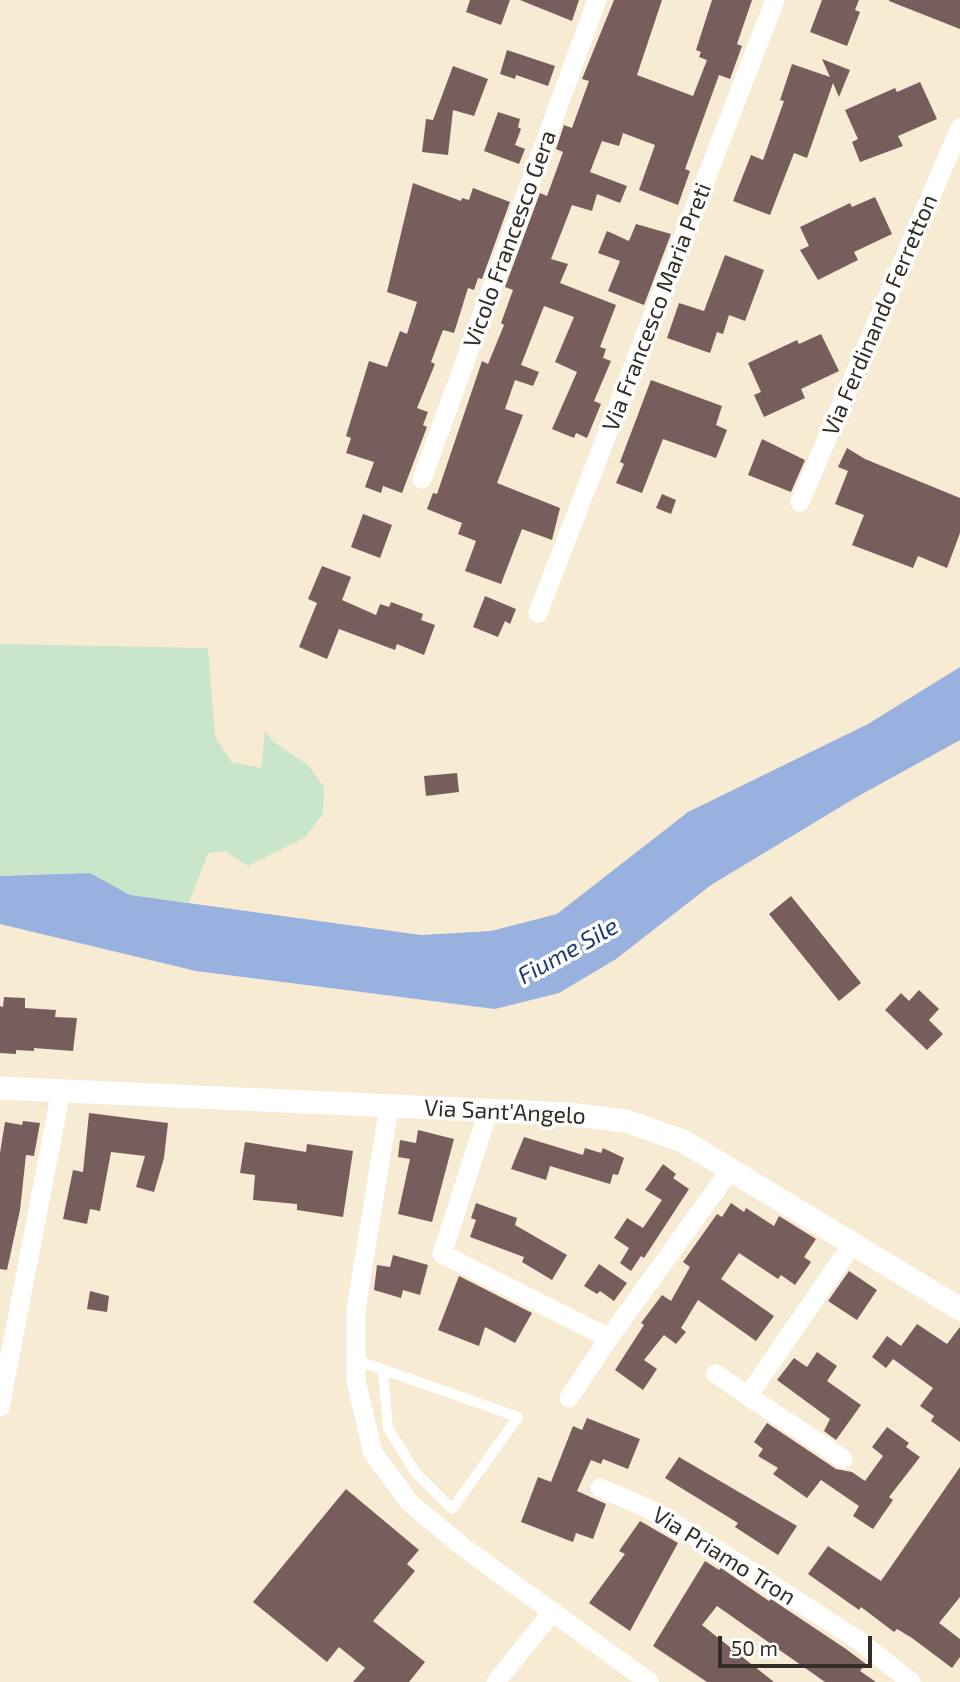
<!DOCTYPE html>
<html>
<head>
<meta charset="utf-8">
<style>
  body { margin:0 }
  #map { position:relative; width:960px; height:1682px; overflow:hidden; background:#f8ebd4; font-family:"Exo 2",sans-serif }
  canvas { display:block }
  .scale { position:absolute; left:718px; top:1636px; width:154px; height:32px; box-sizing:border-box; border:4px solid #322d25; border-top:0; padding-left:9px; font-size:21px; line-height:24px; white-space:nowrap; color:#322d25; -webkit-text-stroke:5px #fff; paint-order:stroke }
</style>
</head>
<body>
<div id="map">
<canvas width="960" height="1682"></canvas>
<div class="scale">50 m</div>
</div>
<script>
const ctx = document.querySelector('canvas').getContext('2d');
ctx.lineJoin = 'round';
function fillPath(path, color) { ctx.fillStyle = color; ctx.fill(path, 'evenodd'); }
const toPath = rows => new Path2D(rows.map(r => 'M' + r).join(''));
function strokePath(path, color, width, dash) { ctx.strokeStyle = color; ctx.lineWidth = width; ctx.lineCap = dash ? 'butt' : 'round'; ctx.setLineDash(dash || []); ctx.stroke(path); }
function label(font, color, halo, rows, align = 'center') {
  ctx.font = font + ' "Exo 2",sans-serif'; ctx.lineWidth = 7; ctx.setLineDash([]); ctx.textBaseline = 'middle'; ctx.strokeStyle = halo; ctx.fillStyle = color; for (const [text, x, y, turn = 0] of rows) {
    ctx.save(); ctx.translate(x, y); ctx.rotate((+turn || 0) * Math.PI / 180); ctx.textAlign = isNaN(turn) ? turn : align; if (halo) ctx.strokeText(text, 0, 0); ctx.fillText(text, 0, 0); ctx.restore();
  }
}
fillPath(toPath([
  [0,644,208,648,215,736,231,762,261,768,265,731,274,742,308,765,324,787,323,814,304,838,248,866,225,851,208,853,189,903,130,895,90,873,0,876]
]), '#c9e6cb');
fillPath(toPath([
  [960,667,960,740,855,798,711,885,616,959,559,993,495,1009,196,971,0,924,0,876,90,873,130,895,421,935,491,931,557,914,688,812,868,724]
]), '#98b1de');
fillPath(toPath([
  [470,0,510,0,501,25,466,12],
  [520,0,579,0,572,21],
  [614,0,662,0,637,75,693,96,707,60,699,57,701,52,696,50,712,0,752,0,737,44,742,46,730,79,719,75,685,169,690,171,678,205,639,190,655,145,623,133,619,146,602,141,590,172,627,186,620,203,597,194,592,211,572,205,551,259,568,264,560,283,616,305,600,347,606,349,603,358,611,361,594,401,601,404,587,438,576,433,574,438,552,429,577,372,555,362,574,317,544,306,521,365,539,372,533,386,515,380,505,409,523,415,497,483,560,508,552,540,522,529,501,584,465,571,476,541,458,534,462,523,427,509,433,493,437,494,482,361,488,364,504,325,501,323,513,290,505,287,540,193,547,196,563,152,556,149,564,125,572,128,589,81,582,79],
  [822,0,859,0,855,10,860,12,847,46,810,32],
  [889,0,960,0,960,29,889,1],
  [507,50,555,66,548,86,516,75,515,79,500,74],
  [822,59,850,70,839,97,833,83,807,158,794,153,770,215,733,201,751,155,763,160,784,101,780,100,792,64,830,77],
  [453,66,488,79,474,116,453,110,448,155,422,152,426,119,433,120],
  [920,82,937,119,898,136,903,146,860,162,852,142,858,139,845,110,895,88,897,92],
  [498,112,520,119,518,127,521,129,515,145,525,149,519,164,484,151],
  [413,183,461,201,462,198,469,200,473,188,510,202,482,279,478,278,474,290,468,288,454,333,443,330,431,362,435,364,417,408,428,412,423,425,427,427,402,493,383,486,381,493,365,487,374,462,346,453,351,438,346,436,369,361,387,367,400,331,407,334,417,302,387,292],
  [875,197,892,234,854,252,858,260,818,280,800,250,809,246,800,227,850,203,852,207],
  [636,224,671,234,644,305,608,291,620,261,598,253,607,231,629,241],
  [725,255,764,270,745,321,729,315,723,334,717,332,710,353,667,338,679,303,704,311],
  [821,334,839,371,801,389,805,398,764,417,754,395,761,392,748,363,797,340,799,344],
  [651,380,722,406,716,425,727,430,716,458,663,439,642,493,616,483,624,464,620,462],
  [762,439,805,460,791,492,748,475],
  [847,448,865,459,960,498,960,533,947,568,918,556,913,568,852,545,864,515,835,504,848,471,838,467],
  [662,494,676,500,671,514,656,508],
  [363,514,392,525,380,558,351,547],
  [322,566,351,577,342,600,376,615,380,604,389,607,391,602,423,614,421,620,435,625,424,655,397,644,395,650,339,629,327,659,299,647,317,603,308,599],
  [485,596,516,609,510,624,505,621,498,637,473,627],
  [457,773,459,792,426,796,424,776],
  [791,896,861,983,839,1001,769,914],
  [919,990,939,1009,929,1020,943,1034,927,1050,885,1010,901,993,909,1001],
  [4,997,25,998,25,1008,56,1010,55,1017,77,1018,73,1051,34,1048,34,1051,16,1050,16,1054,0,1053,0,1006,3,1007],
  [89,1113,168,1123,164,1158,154,1192,136,1187,145,1156,111,1152,100,1211,90,1209,87,1224,63,1219,73,1170,83,1172],
  [23,1121,40,1123,34,1156,26,1155,20,1210,7,1270,0,1269,0,1153,5,1122,22,1125],
  [418,1130,454,1139,432,1222,398,1214,410,1159,398,1157,400,1140,416,1143],
  [524,1137,583,1155,585,1148,601,1153,603,1148,624,1158,618,1175,613,1174,610,1184,550,1166,546,1180,511,1169],
  [245,1142,306,1152,307,1144,353,1151,343,1217,297,1210,297,1204,253,1200,255,1175,240,1173],
  [663,1164,676,1174,673,1178,689,1189,644,1258,641,1256,631,1271,620,1263,629,1248,614,1238,627,1218,643,1228,662,1200,645,1190],
  [476,1203,517,1218,515,1225,567,1255,552,1280,522,1262,524,1257,470,1237,476,1220,471,1218],
  [731,1203,744,1212,746,1208,774,1226,779,1216,816,1239,804,1257,811,1262,795,1285,781,1275,778,1279,739,1253,721,1279,774,1316,756,1341,698,1300,681,1328,686,1332,676,1344,664,1335,644,1360,657,1369,643,1390,615,1370,644,1325,641,1323,662,1295,671,1301,690,1267,683,1262,717,1214,722,1217],
  [393,1255,428,1265,420,1295,403,1290,401,1298,374,1290,377,1265,390,1267],
  [599,1264,627,1283,614,1301,600,1291,597,1294,584,1286],
  [849,1271,877,1290,857,1320,828,1301],
  [459,1276,532,1313,515,1343,485,1327,479,1346,438,1330],
  [90,1291,109,1296,107,1312,87,1309],
  [917,1324,947,1344,960,1327,960,1442,931,1421,934,1416,920,1406,933,1388,893,1359,886,1368,872,1357,887,1336,901,1346],
  [817,1352,837,1366,827,1381,861,1405,836,1440,824,1431,830,1419,777,1380,794,1358,807,1367],
  [587,1418,640,1439,628,1469,603,1459,601,1464,591,1460,577,1491,606,1504,593,1539,576,1533,573,1542,521,1522,538,1477,551,1482,573,1426,582,1430],
  [767,1423,836,1469,852,1472,865,1481,883,1456,872,1447,887,1427,909,1443,906,1447,920,1457,889,1497,893,1500,873,1529,853,1516,859,1506,821,1480,807,1498,773,1474,778,1468,758,1456,763,1449,754,1442],
  [679,1457,797,1526,778,1555,735,1527,738,1523,665,1478],
  [960,1467,960,1597,939,1623,960,1639,960,1657,952,1668,912,1638,897,1629,894,1632,861,1607,859,1610,808,1574,828,1546,881,1581],
  [346,1489,419,1550,407,1564,415,1571,373,1621,425,1662,409,1682,353,1682,365,1668,339,1647,327,1662,253,1602],
  [640,1521,678,1543,630,1631,589,1603,625,1554,619,1551],
  [705,1561,719,1570,721,1568,769,1601,771,1599,846,1649,866,1664,860,1671,876,1682,825,1682,717,1606,702,1625,774,1682,707,1682,653,1646]
]), '#775e5c');
strokePath(toPath([
  [356,1360,518,1417,452,1509,416,1473,388,1428,383,1370]
]), '#fff', 10);
strokePath(toPath([
  [422,479,597,0],
  [800,502,960,128],
  [538,613,775,0],
  [389,1107,356,1309,356,1381,373,1453,410,1503,463,1547,649,1682],
  [489,1109,442,1254,609,1338,731,1169],
  [716,1374,748,1396],
  [569,1398,609,1338],
  [0,1407,61,1091],
  [843,1459,748,1396,853,1243],
  [600,1488,647,1508,727,1556,858,1640,911,1682],
  [496,1682,553,1611]
]), '#fff', 19);
strokePath(toPath([
  [0,1088,569,1114,626,1121,683,1141,960,1309]
]), '#fff', 23);
label('23px', '#322d25', '#fff', [
  ["Vicolo Francesco Gera",510,239,-70],
  ["Via Francesco Maria Preti",657,307,-69],
  ["Via Ferdinando Ferretton",880,315,-67],
  ["Via Sant'Angelo",505,1112,3],
  ["Via Priamo Tron",724,1556,32]
]);
label('italic 24px', '#1d3b72', '#fff', [
  ["Fiume Sile",568,951,-29]
]);
</script>
</body>
</html>
